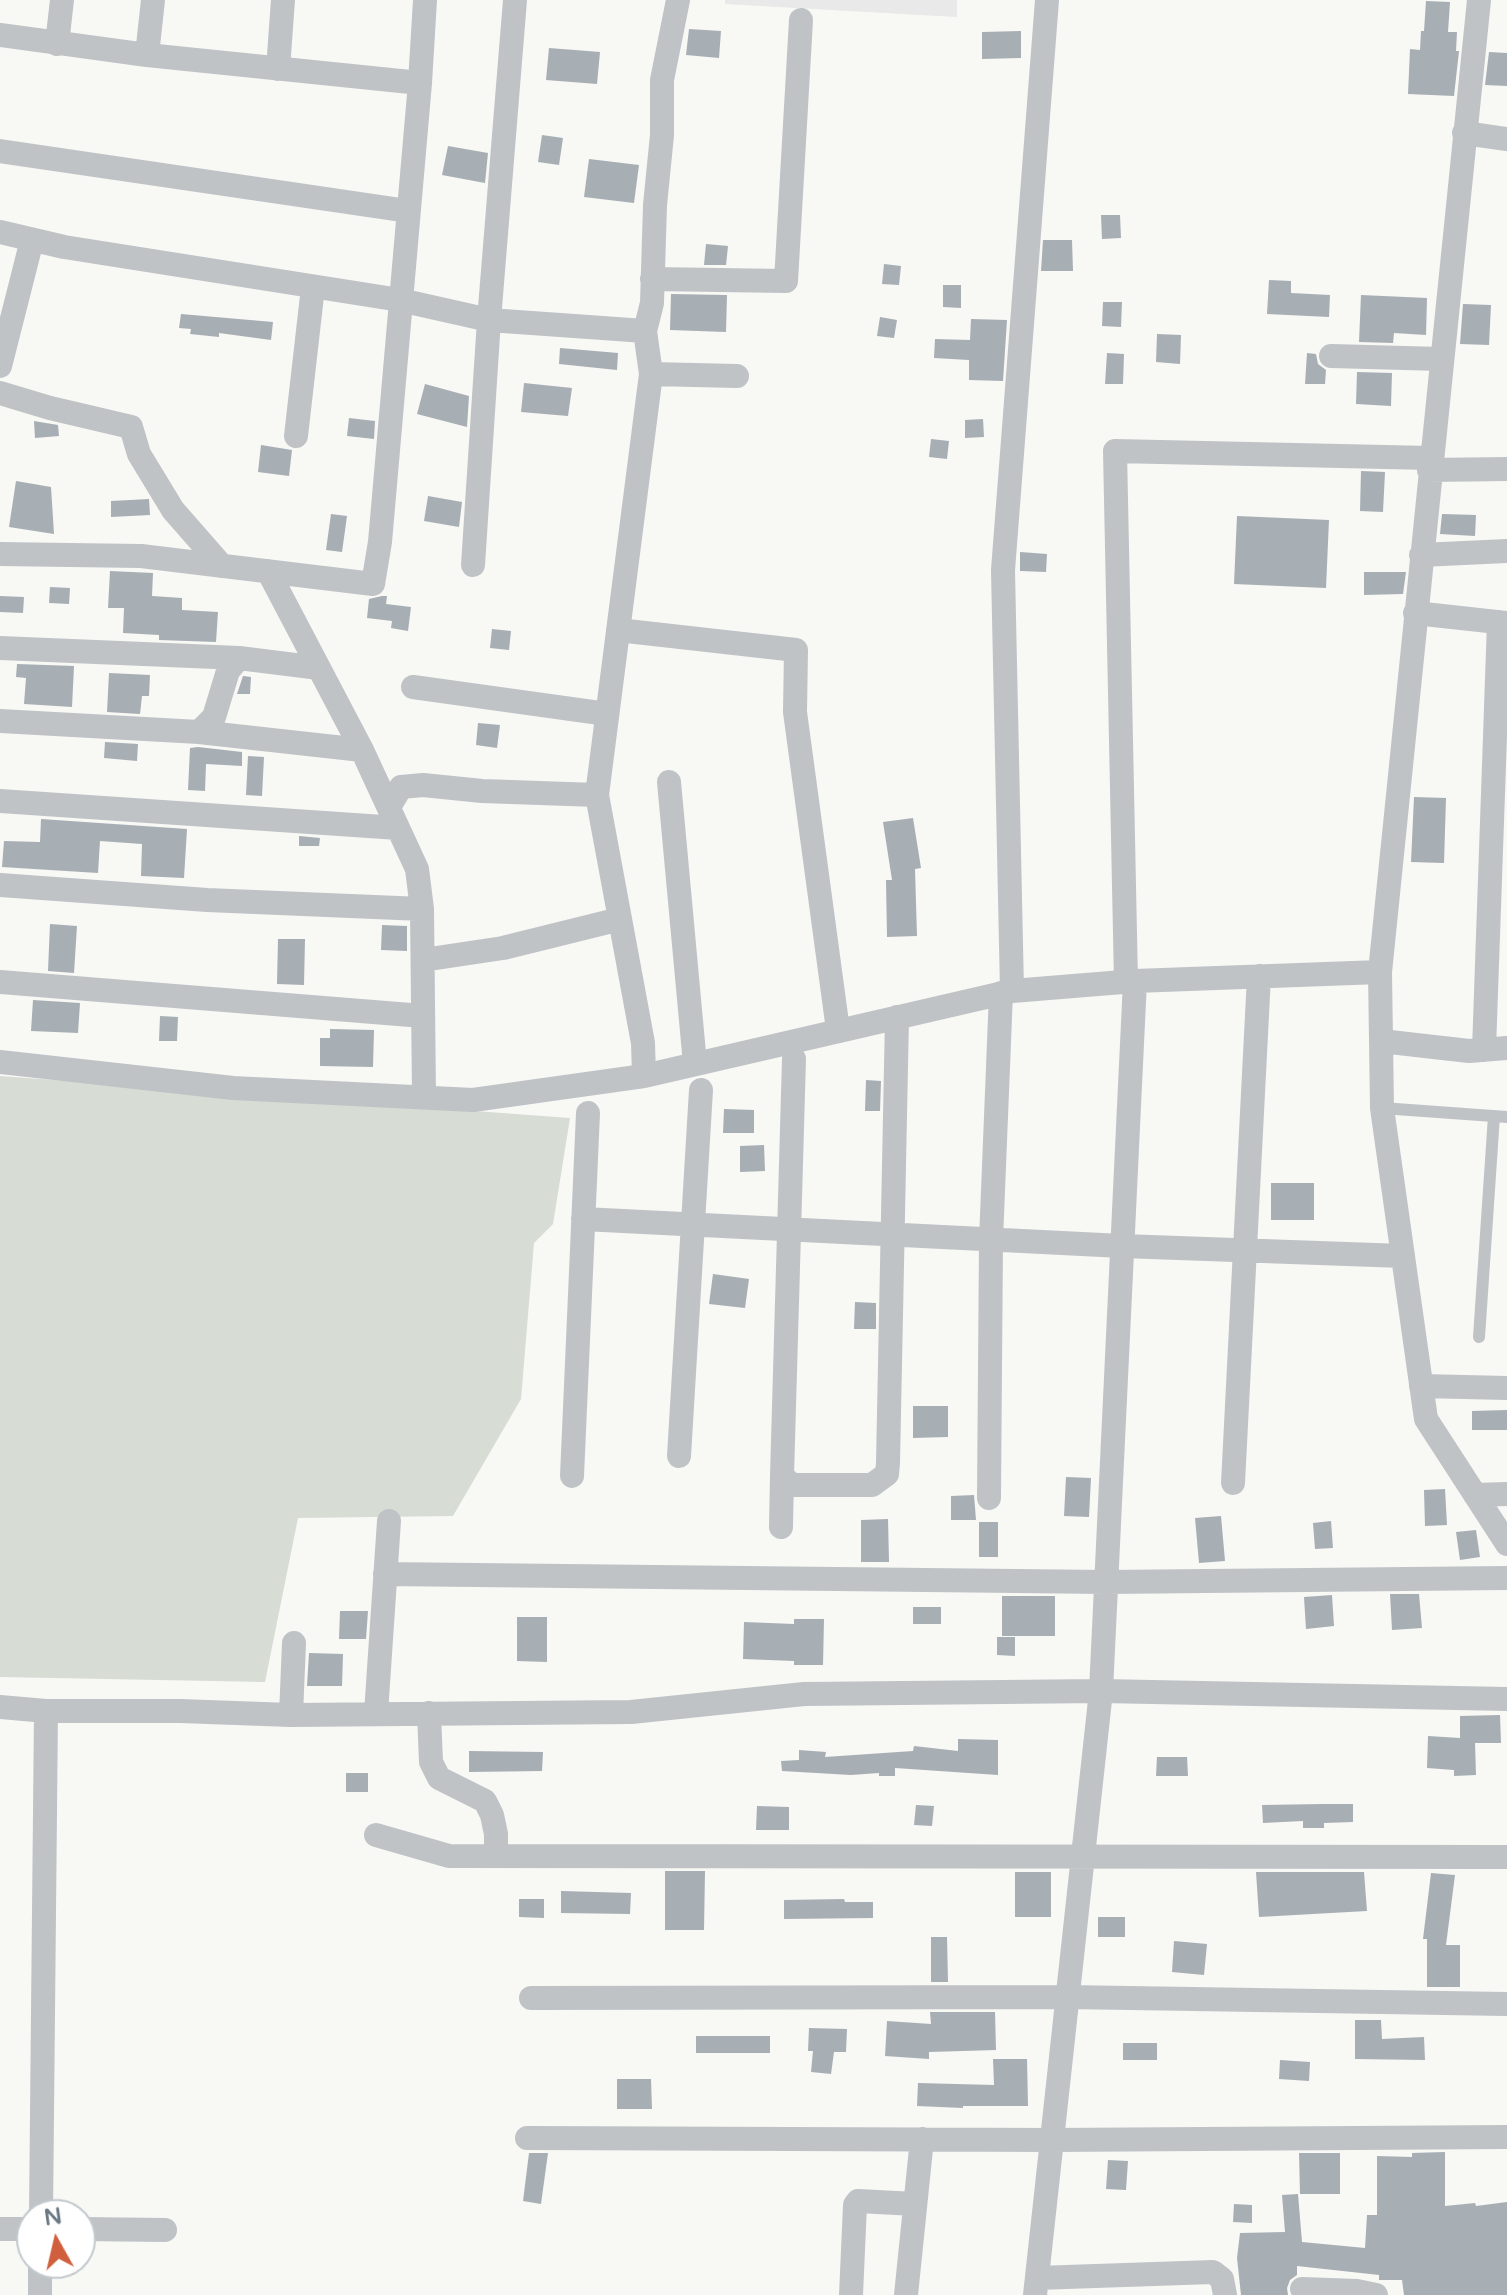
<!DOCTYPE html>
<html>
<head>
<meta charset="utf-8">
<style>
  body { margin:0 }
  #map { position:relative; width:1507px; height:2295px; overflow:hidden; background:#f8f8f5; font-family:"Varela Round",sans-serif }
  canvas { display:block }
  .north { position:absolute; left:16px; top:2199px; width:80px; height:80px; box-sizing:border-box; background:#fff; border:2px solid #c3c9cd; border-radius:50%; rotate:352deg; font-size:22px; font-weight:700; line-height:32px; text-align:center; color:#6a7883 }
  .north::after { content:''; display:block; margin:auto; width:28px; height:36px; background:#d05f3d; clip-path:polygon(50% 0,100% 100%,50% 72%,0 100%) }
</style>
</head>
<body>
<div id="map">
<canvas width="1507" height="2295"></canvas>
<div class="north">N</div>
</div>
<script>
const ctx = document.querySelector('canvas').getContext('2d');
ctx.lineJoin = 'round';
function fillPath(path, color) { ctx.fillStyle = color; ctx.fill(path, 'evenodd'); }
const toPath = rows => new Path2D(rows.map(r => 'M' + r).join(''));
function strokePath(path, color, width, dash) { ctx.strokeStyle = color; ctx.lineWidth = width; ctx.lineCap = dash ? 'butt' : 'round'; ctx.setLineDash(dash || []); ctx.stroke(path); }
fillPath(toPath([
  [725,0,957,0,957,17,725,4]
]), '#e8e9e8');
fillPath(toPath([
  [0,1076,570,1118,553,1224,534,1243,521,1399,453,1516,298,1518,265,1682,0,1677]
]), '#d7dcd5');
fillPath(toPath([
  [1426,1,1450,2,1448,32,1457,32,1456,51,1459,51,1454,96,1408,94,1410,49,1420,50,1421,31,1424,31],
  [689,29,721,31,719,58,686,55],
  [1021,31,1021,58,982,59,982,32],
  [549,48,600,52,597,84,546,80],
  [1489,52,1507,53,1507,86,1485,85],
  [542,135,563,138,559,165,538,162],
  [448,146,488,153,485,183,442,175],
  [589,159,639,165,634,203,584,197],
  [1101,215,1120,215,1121,238,1102,239],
  [1043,240,1072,240,1073,271,1041,271],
  [706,244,728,246,726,265,704,265],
  [884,264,901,266,899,285,882,284],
  [1269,280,1291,281,1291,293,1330,295,1329,317,1267,314],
  [943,285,961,285,961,308,943,307],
  [671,294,727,295,726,332,670,330],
  [1361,295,1427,298,1426,335,1394,333,1393,343,1359,342],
  [1103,302,1122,302,1121,327,1102,326],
  [1463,304,1491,305,1489,345,1460,344],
  [181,314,273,322,271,340,219,333,219,337,190,334,191,329,179,328],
  [880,317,897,320,894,338,877,336],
  [971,319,1007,320,1003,381,969,380,969,360,934,358,935,339,970,340],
  [1157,334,1181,335,1180,364,1156,362],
  [560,348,618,353,617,370,559,364],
  [1107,353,1124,354,1123,384,1105,384],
  [1307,353,1316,354,1318,364,1326,370,1325,384,1305,384],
  [1357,372,1392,373,1391,406,1356,404],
  [524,383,572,388,568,416,521,412],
  [425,384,469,396,467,427,417,414],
  [349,418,375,421,374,439,347,436],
  [983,419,984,437,965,438,965,420],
  [34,421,58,425,59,436,35,438],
  [931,439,949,441,947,459,929,457],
  [261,445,292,450,289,476,258,472],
  [1361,471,1385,472,1383,512,1360,511],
  [16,481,51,487,54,534,9,527],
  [428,496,462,502,459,527,424,521],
  [149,499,150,515,111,517,111,501],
  [331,514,347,516,342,552,326,550],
  [1442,514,1476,515,1475,536,1440,534],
  [1237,516,1329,520,1326,588,1234,584],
  [1020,552,1047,554,1046,572,1020,571],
  [110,571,153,573,152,596,182,598,182,610,218,612,216,642,159,640,159,635,123,633,124,608,108,608],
  [1364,572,1406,572,1403,594,1364,595],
  [50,587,70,588,69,604,49,603],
  [0,596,24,597,23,613,0,612],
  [382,596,387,596,386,604,411,607,408,631,391,628,392,621,367,618,369,599],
  [492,629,511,631,509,650,490,648],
  [17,664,74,666,72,707,24,704,26,678,16,677],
  [109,673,150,675,149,696,142,696,140,714,107,712],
  [243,676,251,677,250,694,237,694],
  [478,723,500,725,497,748,476,745],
  [105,742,138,744,137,761,104,758],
  [198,747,242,752,242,766,206,764,205,791,188,790,190,748],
  [248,756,264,757,262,796,246,795],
  [1414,797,1446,798,1444,863,1411,862],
  [913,818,921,868,915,869,917,936,887,937,886,880,892,880,883,822],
  [41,819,187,829,184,878,141,876,142,844,100,841,98,873,2,867,4,841,40,842],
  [299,836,320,838,319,846,299,846],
  [50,924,77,926,74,973,48,971],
  [382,925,407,926,407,951,381,950],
  [278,939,305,939,304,985,277,984],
  [33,1000,80,1003,78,1033,31,1031],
  [160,1016,178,1017,177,1041,159,1041],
  [330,1029,374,1030,373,1067,320,1066,320,1038,330,1038],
  [866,1080,881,1081,880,1111,865,1111],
  [724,1109,754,1110,754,1133,723,1133],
  [764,1145,765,1171,740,1172,740,1146],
  [1271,1183,1314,1183,1314,1220,1271,1220],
  [713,1274,749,1279,745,1308,709,1304],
  [855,1302,876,1303,876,1329,854,1329],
  [913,1406,948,1406,948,1437,913,1438],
  [1507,1410,1507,1430,1472,1430,1472,1411],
  [1066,1477,1091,1478,1089,1517,1064,1516],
  [1445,1489,1447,1525,1425,1526,1424,1490],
  [974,1495,976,1520,951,1520,951,1496],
  [1221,1516,1225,1561,1199,1563,1195,1518],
  [888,1519,889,1562,861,1562,861,1520],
  [1331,1521,1333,1548,1315,1549,1313,1523],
  [979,1522,998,1522,998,1557,979,1557],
  [1476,1530,1480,1557,1460,1560,1456,1532],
  [1390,1594,1419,1594,1422,1628,1392,1630],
  [1332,1595,1334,1626,1306,1629,1304,1597],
  [1002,1596,1055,1596,1055,1636,1002,1636],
  [913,1607,941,1607,941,1624,913,1624],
  [340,1611,368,1611,366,1639,339,1639],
  [517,1617,547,1617,547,1662,517,1661],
  [794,1619,824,1619,823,1665,794,1665,794,1661,743,1659,744,1622,794,1624],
  [997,1637,1015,1637,1015,1656,997,1655],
  [309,1653,343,1654,342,1686,307,1686],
  [1500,1715,1501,1743,1475,1743,1476,1775,1454,1776,1454,1770,1427,1768,1428,1736,1460,1738,1460,1716],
  [958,1739,998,1740,998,1775,895,1768,895,1776,879,1776,879,1773,851,1775,782,1771,781,1761,799,1760,799,1750,826,1752,825,1757,913,1751,914,1746,958,1751],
  [469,1751,543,1752,542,1771,469,1772],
  [1157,1757,1187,1757,1188,1776,1156,1776],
  [346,1773,368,1773,368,1792,346,1792],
  [1324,1804,1353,1804,1353,1822,1324,1823,1324,1828,1303,1828,1303,1821,1263,1823,1262,1805],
  [916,1805,934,1806,932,1826,914,1825],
  [757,1806,789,1807,789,1830,756,1830],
  [665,1871,705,1871,704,1930,665,1930],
  [1015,1872,1051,1872,1051,1917,1015,1917],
  [1256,1872,1364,1872,1367,1911,1259,1917],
  [1431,1873,1455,1875,1446,1945,1460,1945,1460,1987,1427,1987,1427,1939,1423,1939],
  [561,1891,631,1893,630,1914,561,1913],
  [519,1899,544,1899,544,1918,519,1917],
  [844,1899,845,1902,873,1902,873,1918,784,1919,784,1900],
  [1098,1917,1125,1917,1125,1937,1098,1937],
  [931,1937,947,1937,948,1982,931,1982],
  [1174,1941,1207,1944,1204,1975,1172,1972],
  [930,2012,995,2012,996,2050,929,2052,929,2059,885,2056,887,2021,931,2024],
  [1355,2020,1381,2020,1382,2039,1424,2037,1425,2060,1355,2059],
  [809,2028,847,2029,846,2052,834,2052,831,2074,811,2072,813,2051,808,2051],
  [696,2036,770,2036,770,2053,696,2053],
  [1123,2043,1157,2043,1157,2060,1123,2060],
  [993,2059,1027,2059,1028,2106,963,2106,963,2108,917,2106,918,2083,994,2085],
  [1280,2060,1310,2062,1309,2081,1279,2079],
  [617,2079,651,2079,652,2109,617,2109],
  [1445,2152,1445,2206,1475,2203,1476,2206,1507,2202,1507,2295,1404,2295,1402,2280,1379,2280,1379,2275,1297,2266,1297,2275,1290,2280,1287,2288,1288,2295,1241,2295,1237,2258,1240,2233,1285,2232,1282,2195,1298,2194,1302,2242,1365,2248,1367,2215,1377,2215,1377,2156,1412,2157,1412,2153],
  [529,2153,548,2153,541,2204,523,2201],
  [1299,2153,1340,2153,1340,2194,1300,2194],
  [1108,2160,1128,2161,1126,2190,1106,2189],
  [1234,2204,1252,2205,1252,2223,1233,2222]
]), '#a7aeb4');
strokePath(toPath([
  [1382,1108,1507,1117],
  [1479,1337,1494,1116]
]), '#bfc3c6', 12);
strokePath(toPath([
  [0,35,147,55,420,83],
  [57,44,62,0],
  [147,55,153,0],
  [278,69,283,0],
  [1464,133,1507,139],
  [0,151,408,211],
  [0,232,64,247,400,300,489,320,645,331],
  [652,279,786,281,801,20],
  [1331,356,1441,359],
  [0,366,32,240],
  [651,374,737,376],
  [0,393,50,408,131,427,139,454,173,510,222,566],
  [296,436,313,287],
  [1429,470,1507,469],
  [0,554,141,556,373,584,380,542,420,83,425,0],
  [1421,555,1507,551],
  [473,565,489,320,515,0],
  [268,571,362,750,417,869,422,909,424,1096],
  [1415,613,1507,623],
  [618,630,796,650,795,712,838,1030],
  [0,648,239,658,319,668],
  [413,687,607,714],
  [0,721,199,732,214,717,228,671,239,658],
  [199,732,362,750],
  [669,782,695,1064],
  [0,801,398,828],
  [389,807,401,787,423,785,482,791,597,795],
  [0,885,207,900,422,909],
  [423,960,503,948,620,919],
  [1380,972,1382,1108,1426,1419,1507,1544],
  [0,982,423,1016],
  [1126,982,1115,451,1430,458],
  [1012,991,1003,570,1047,0],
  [1381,1041,1469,1051,1507,1048],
  [1484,1050,1499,622],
  [794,1059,782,1476,792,1485,872,1485,887,1474,888,1463,897,1017],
  [0,1062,233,1088,473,1100,644,1076,1012,991,1135,981],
  [644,1076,643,1043,597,795,651,374,645,331,652,303,655,205,662,135,662,80,678,0],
  [583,1219,1122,1246,1403,1256],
  [1421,1386,1507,1388],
  [679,1456,701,1090],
  [572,1476,588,1113],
  [1233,1483,1259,976],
  [1475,1495,1507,1494],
  [989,1498,991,1240,1001,993],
  [781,1527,782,1476],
  [385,1574,1106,1582,1507,1578],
  [0,1707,46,1711,180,1711,291,1715,631,1712,804,1694,1101,1691,1507,1699],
  [376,1713,389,1521],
  [429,1713,431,1762,439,1778,485,1801,492,1815,496,1834,496,1856],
  [291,1715,294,1643],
  [376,1835,449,1856,1507,1857],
  [531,1998,1067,1997,1507,2004],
  [527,2138,1052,2140,1507,2137],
  [41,2215,46,1711],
  [0,2229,32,2229],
  [80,2229,165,2230],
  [1037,2278,1213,2272,1222,2279,1225,2295],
  [1302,2289,1357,2291,1376,2295],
  [40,2295,40,2263],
  [851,2295,855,2205,858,2201,915,2204],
  [906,2295,922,2139],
  [1035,2295,1101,1691,1135,981,1380,972,1479,0]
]), '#bfc3c6', 24);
</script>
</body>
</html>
